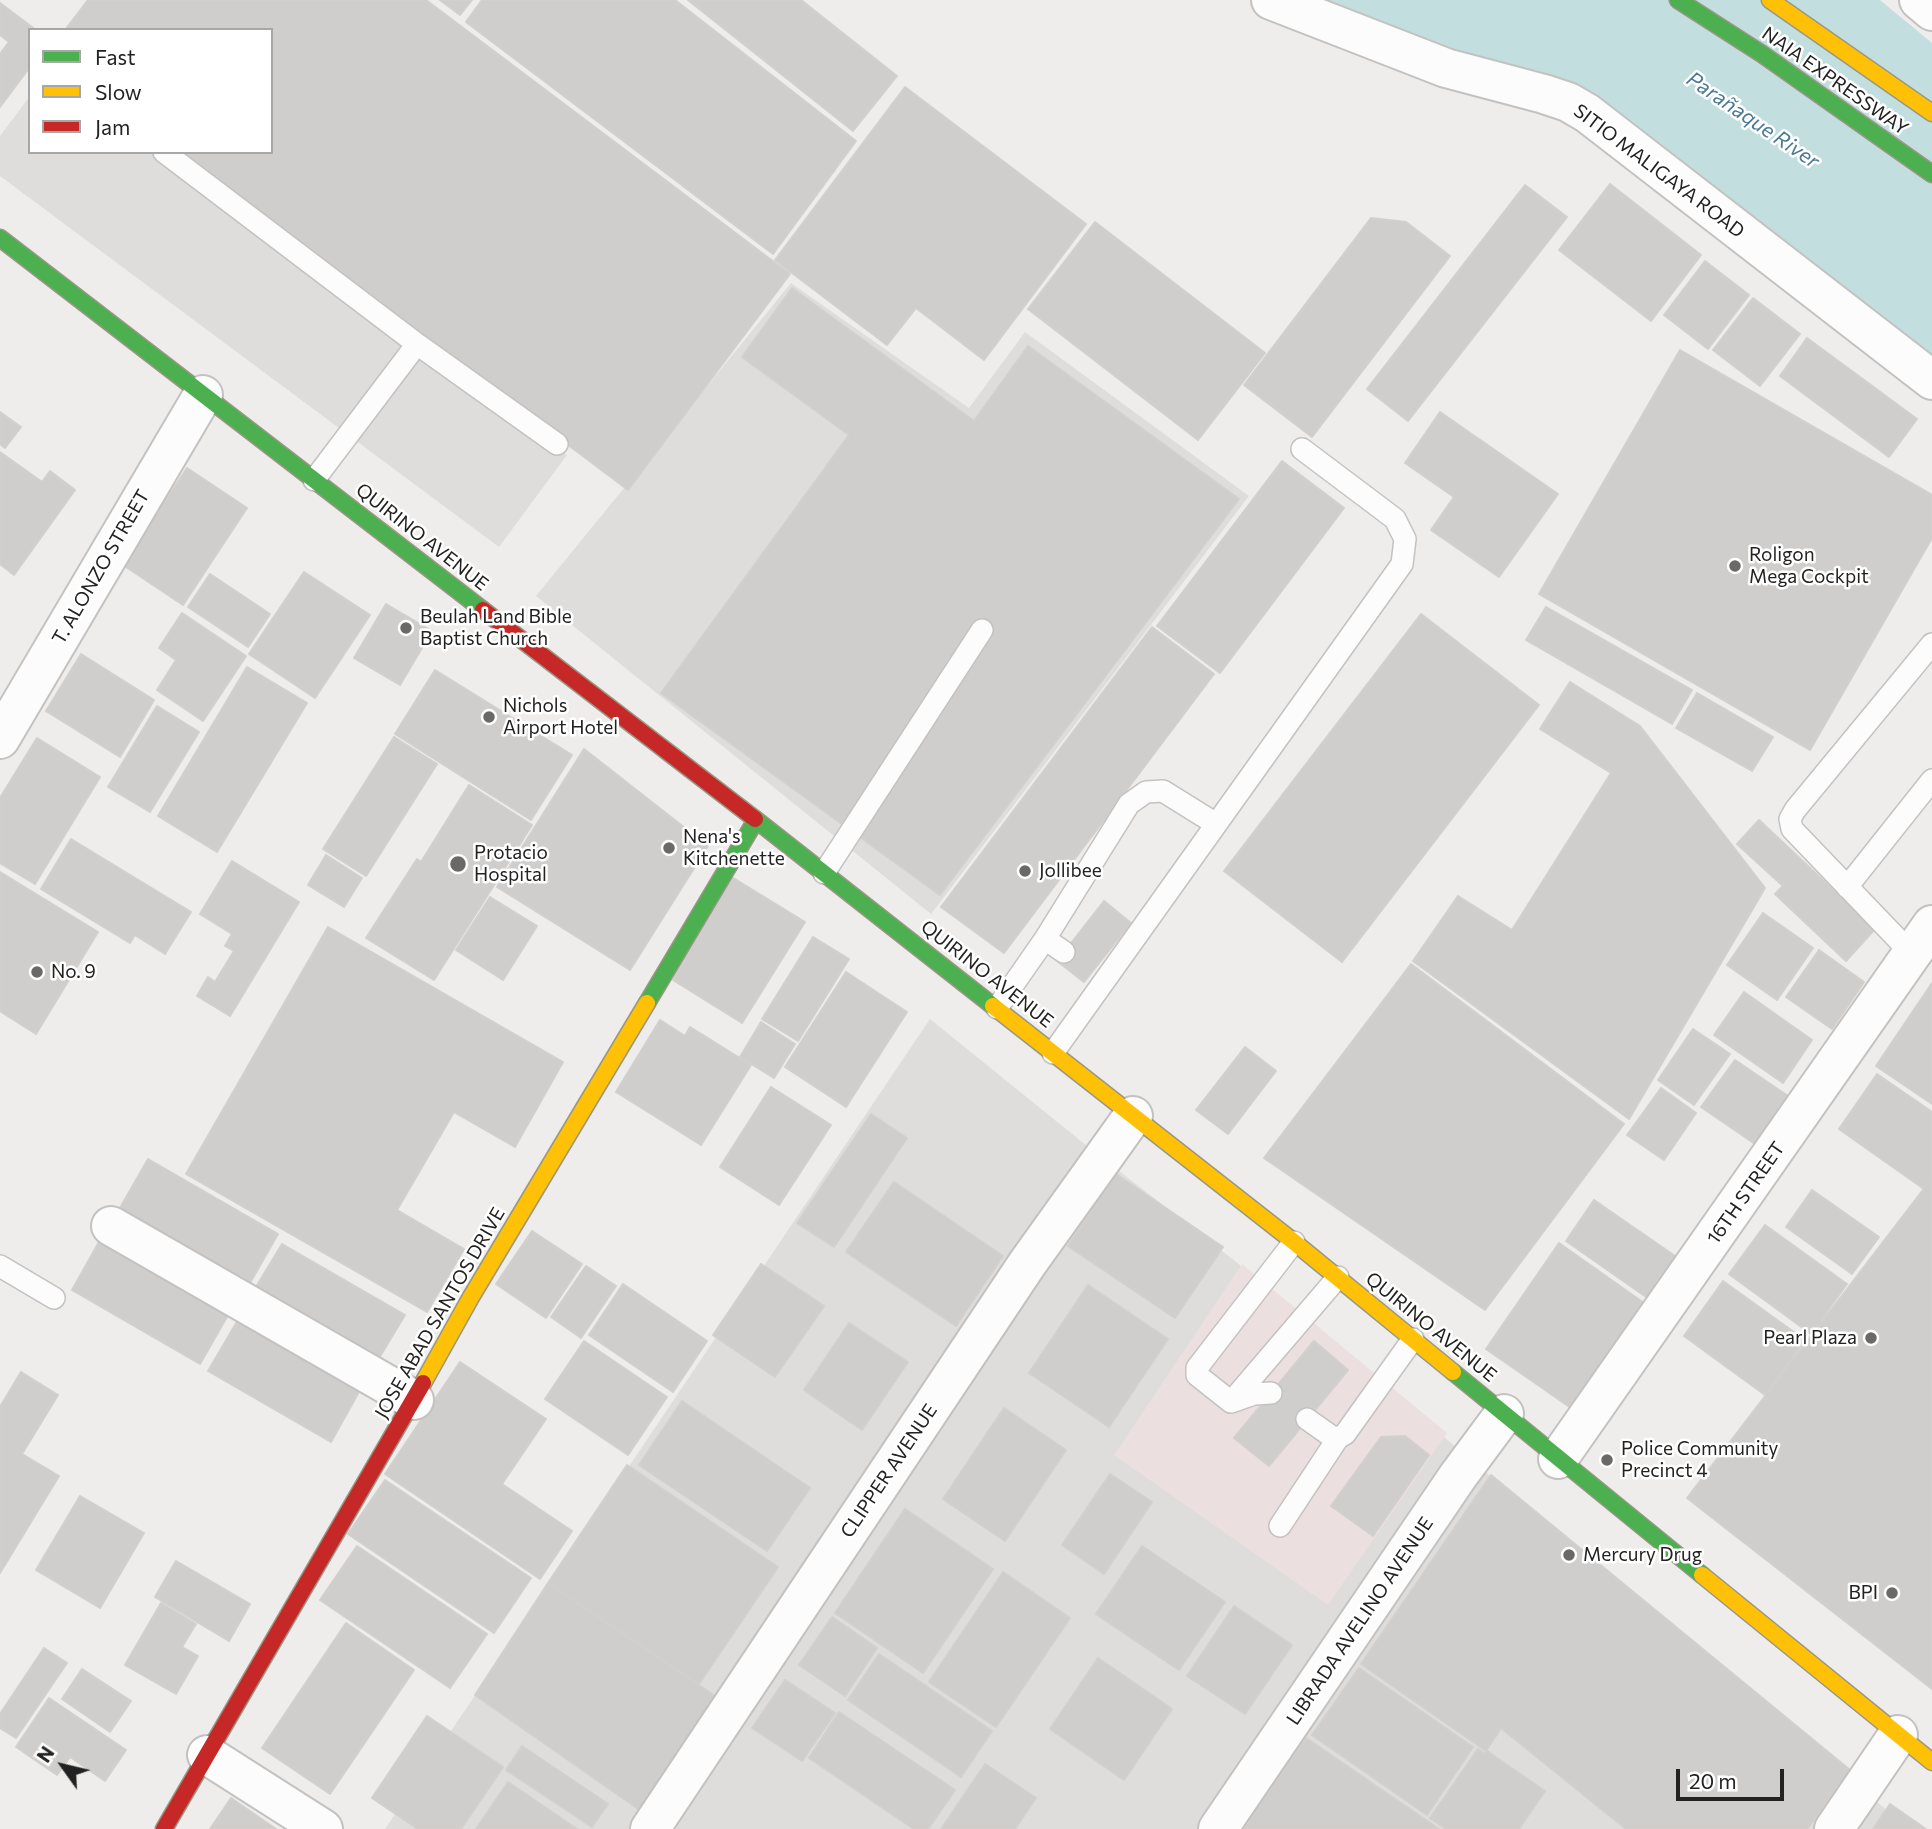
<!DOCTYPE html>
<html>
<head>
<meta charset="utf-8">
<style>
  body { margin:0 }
  #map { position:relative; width:1932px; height:1829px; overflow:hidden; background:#efedeb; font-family:Commissioner,sans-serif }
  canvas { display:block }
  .legend { position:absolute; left:28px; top:28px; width:245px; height:126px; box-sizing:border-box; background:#fff; border:2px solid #a7a7a7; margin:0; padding:9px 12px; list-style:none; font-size:21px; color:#222 }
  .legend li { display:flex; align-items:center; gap:14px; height:35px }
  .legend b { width:35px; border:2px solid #a7a7a7 }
  .north { position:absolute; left:28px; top:1731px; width:70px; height:70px; -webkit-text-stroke:5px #fff; paint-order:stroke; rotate:304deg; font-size:19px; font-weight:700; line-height:28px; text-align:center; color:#222 }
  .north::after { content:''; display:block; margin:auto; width:24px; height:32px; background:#222; clip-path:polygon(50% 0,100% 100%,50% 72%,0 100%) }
  .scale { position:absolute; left:1676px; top:1769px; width:108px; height:32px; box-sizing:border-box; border:4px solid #222; border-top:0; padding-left:9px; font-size:21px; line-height:24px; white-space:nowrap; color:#222; -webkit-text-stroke:5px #fff; paint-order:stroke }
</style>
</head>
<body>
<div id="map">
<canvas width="1932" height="1829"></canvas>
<ul class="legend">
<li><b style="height:9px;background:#4caf50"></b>Fast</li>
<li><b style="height:9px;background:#ffc107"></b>Slow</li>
<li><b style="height:9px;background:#c62828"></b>Jam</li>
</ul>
<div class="north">N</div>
<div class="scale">20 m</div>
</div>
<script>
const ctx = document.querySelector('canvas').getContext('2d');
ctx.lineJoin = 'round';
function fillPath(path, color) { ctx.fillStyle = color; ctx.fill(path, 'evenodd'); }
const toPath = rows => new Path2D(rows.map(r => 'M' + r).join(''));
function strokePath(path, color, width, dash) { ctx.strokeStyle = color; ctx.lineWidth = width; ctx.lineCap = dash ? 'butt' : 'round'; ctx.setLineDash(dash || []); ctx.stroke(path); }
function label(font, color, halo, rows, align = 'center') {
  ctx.font = font + ' Commissioner,sans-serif'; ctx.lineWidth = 5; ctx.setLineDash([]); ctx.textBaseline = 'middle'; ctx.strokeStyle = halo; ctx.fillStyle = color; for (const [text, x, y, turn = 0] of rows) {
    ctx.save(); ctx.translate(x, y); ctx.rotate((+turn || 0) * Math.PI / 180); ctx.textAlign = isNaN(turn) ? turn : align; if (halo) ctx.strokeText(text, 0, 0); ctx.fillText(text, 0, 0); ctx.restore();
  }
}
fillPath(toPath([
  [791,283,969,408,1025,332,1249,496,931,914,536,596],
  [930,1019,1087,1146,1235,1261,1909,1829,385,1829]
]), '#dfdddc');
fillPath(toPath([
  [1242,1264,1447,1433,1328,1605,1114,1455]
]), '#ebdfdf');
fillPath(toPath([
  [30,96,30,152,160,152,567,455,499,547,0,176,0,136]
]), '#dedddc');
fillPath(toPath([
  [1323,0,1880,0,1932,43,1932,373,1576,99]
]), '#c2dedf');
const building = toPath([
  [88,0,426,0,790,274,628,490,179,152,271,152,271,30,65,30,88,0],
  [440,0,472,0,460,15,440,0],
  [482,0,675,0,856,141,773,254,466,22,482,0],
  [688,0,801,0,897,76,853,131,688,0],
  [0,3,36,30,30,30,30,67,0,107,0,54,9,42,0,35,0,3],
  [905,87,1086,224,984,360,916,308,887,345,775,260,905,87],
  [1610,184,1701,255,1651,321,1559,250,1610,184],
  [1525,185,1567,217,1408,421,1367,389,1525,185],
  [1371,218,1406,222,1450,256,1312,437,1244,385,1371,218],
  [1095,222,1265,353,1198,440,1028,309,1095,222],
  [1705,261,1749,295,1708,349,1664,315,1705,261],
  [792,288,974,421,1028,346,1239,499,940,895,661,693,849,435,742,357,792,288],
  [1753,298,1800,334,1760,386,1713,350,1753,298],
  [1807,338,1917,419,1889,457,1780,376,1807,338],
  [1680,350,1932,495,1932,538,1810,750,1539,594,1680,350],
  [0,412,21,427,5,448,0,444,0,412],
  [1440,412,1558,494,1499,577,1431,530,1454,497,1405,463,1440,412],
  [0,452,42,482,50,471,75,490,14,575,0,564,0,452],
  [1282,461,1344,508,1220,673,1157,626,1282,461],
  [187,468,247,508,183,605,123,565,187,468],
  [304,572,370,615,315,698,249,654,304,572],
  [210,574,270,614,248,647,188,607,210,574],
  [386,604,432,631,400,685,354,658,386,604],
  [1546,607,1692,690,1672,724,1526,640,1546,607],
  [182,613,246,656,203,721,157,690,176,660,159,648,182,613],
  [1421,614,1539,705,1342,962,1224,871,1421,614],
  [1152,627,1214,674,1004,953,941,907,1152,627],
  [81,654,154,700,120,757,46,711,81,654],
  [247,667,307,703,217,852,158,816,247,667],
  [435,670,572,755,531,820,395,734,435,670],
  [1570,682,1640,726,1765,888,1629,1119,1413,961,1458,896,1512,930,1611,773,1540,729,1570,682],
  [1697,693,1773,737,1752,771,1676,728,1697,693],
  [157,706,199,732,150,812,108,787,157,706],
  [394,737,437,764,366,876,323,849,394,737],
  [37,738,100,777,35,884,0,863,0,798,37,738],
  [584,749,708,846,630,970,497,887,584,749],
  [469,785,532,825,434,980,366,938,417,859,421,862,469,785],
  [1759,820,1875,929,1846,961,1775,894,1783,886,1737,844,1759,820],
  [71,839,191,912,165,954,135,935,130,943,41,889,71,839],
  [326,855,362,878,344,907,308,885,326,855],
  [232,861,299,902,230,1016,197,996,208,977,215,982,234,951,225,946,232,934,200,914,232,861],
  [0,872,98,932,36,1034,0,1011,0,872],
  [730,876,805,922,742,1023,673,980,730,876],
  [490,897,537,926,503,980,456,950,490,897],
  [1104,901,1131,923,1084,982,1057,961,1104,901],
  [1763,913,1813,948,1777,1000,1727,965,1763,913],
  [328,927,563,1062,515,1147,454,1112,397,1210,464,1249,427,1312,186,1174,328,927],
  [813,937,849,959,798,1041,762,1019,813,937],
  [1819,950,1864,982,1832,1029,1786,997,1819,950],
  [1411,964,1624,1124,1485,1310,1264,1158,1411,964],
  [846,972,907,1012,846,1107,785,1067,846,972],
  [1932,983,1932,1104,1876,1066,1932,983],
  [1744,992,1812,1040,1783,1083,1714,1035,1744,992],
  [660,1020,685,1036,690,1027,751,1065,701,1145,616,1092,660,1020],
  [761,1022,795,1044,774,1078,740,1057,761,1022],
  [1693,1029,1730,1054,1694,1105,1658,1080,1693,1029],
  [1245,1047,1276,1071,1228,1134,1196,1110,1245,1047],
  [1735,1060,1788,1096,1755,1144,1701,1107,1735,1060],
  [1877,1074,1932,1112,1932,1177,1924,1189,1839,1129,1877,1074],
  [771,1087,831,1125,779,1205,720,1167,771,1087],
  [1661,1088,1696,1113,1664,1160,1627,1135,1661,1088],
  [871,1114,907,1138,834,1247,797,1223,871,1114],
  [148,1159,278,1234,246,1290,116,1215,148,1159],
  [1116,1174,1223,1247,1175,1318,1068,1246,1116,1174],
  [1932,1178,1932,1689,1687,1498,1932,1178],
  [894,1182,1003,1256,956,1326,846,1252,894,1182],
  [1812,1190,1879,1237,1852,1274,1786,1227,1812,1190],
  [1594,1200,1678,1258,1649,1299,1566,1241,1594,1200],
  [1765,1225,1847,1284,1811,1334,1729,1274,1765,1225],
  [532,1231,582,1264,546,1318,496,1284,532,1231],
  [99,1242,228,1315,200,1364,72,1290,99,1242],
  [1559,1243,1644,1303,1571,1408,1486,1349,1559,1243],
  [282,1244,405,1315,376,1363,253,1292,282,1244],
  [761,1264,824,1306,775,1377,713,1335,761,1264],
  [586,1266,616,1286,581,1338,551,1317,586,1266],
  [1723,1281,1805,1340,1765,1395,1684,1336,1723,1281],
  [623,1284,707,1341,673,1392,589,1335,623,1284],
  [1088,1285,1168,1339,1109,1427,1029,1373,1088,1285],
  [238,1320,360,1390,331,1442,208,1371,238,1320],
  [849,1323,908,1362,862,1430,804,1390,849,1323],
  [584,1341,667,1397,628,1455,545,1399,584,1341],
  [1314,1341,1348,1370,1269,1466,1234,1438,1314,1341],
  [460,1362,546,1419,502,1484,572,1531,540,1579,385,1474,460,1362],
  [21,1372,58,1395,22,1454,59,1476,0,1573,0,1407,21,1372],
  [682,1401,810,1488,767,1551,639,1465,682,1401],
  [1004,1408,1066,1450,1005,1541,943,1499,1004,1408],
  [1405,1436,1429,1455,1373,1536,1331,1506,1381,1437,1405,1436],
  [627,1465,778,1567,699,1684,548,1583,627,1465],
  [1110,1474,1152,1502,1104,1574,1062,1545,1110,1474],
  [1491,1475,1850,1770,1807,1829,1626,1829,1501,1728,1486,1751,1361,1664,1491,1475],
  [385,1480,531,1578,494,1633,348,1534,385,1480],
  [80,1496,144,1533,100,1608,36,1570,80,1496],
  [905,1509,993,1569,923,1673,835,1613,905,1509],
  [357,1546,487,1634,450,1688,320,1600,357,1546],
  [1142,1546,1225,1602,1179,1670,1096,1614,1142,1546],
  [176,1561,250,1604,229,1641,155,1597,176,1561],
  [1003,1572,1070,1618,996,1727,929,1682,1003,1572],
  [548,1583,721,1700,644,1813,475,1695,548,1583],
  [161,1603,196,1624,182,1647,198,1656,176,1694,125,1665,161,1603],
  [1234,1606,1292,1645,1245,1714,1187,1676,1234,1606],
  [832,1617,877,1648,845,1696,799,1665,832,1617],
  [346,1623,414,1670,330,1794,262,1748,346,1623],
  [44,1648,67,1663,16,1738,0,1728,0,1714,44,1648],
  [879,1654,992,1731,961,1777,848,1700,879,1654],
  [1098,1658,1172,1709,1124,1780,1050,1729,1098,1658],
  [1359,1668,1473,1747,1427,1815,1312,1735,1359,1668],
  [82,1669,131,1701,110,1732,62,1699,82,1669],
  [785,1680,835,1713,802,1761,752,1728,785,1680],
  [49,1698,126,1750,105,1781,70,1757,57,1775,16,1747,49,1698],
  [839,1712,955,1790,928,1829,914,1829,809,1758,839,1712],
  [427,1716,503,1767,461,1829,418,1829,372,1798,427,1716],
  [1306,1738,1439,1829,1243,1829,1306,1738],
  [522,1746,608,1804,592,1827,506,1770,522,1746],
  [1478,1749,1485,1754,1487,1751,1545,1791,1519,1829,1446,1829,1430,1818,1478,1749],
  [985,1764,1036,1798,1015,1829,941,1829,985,1764],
  [508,1782,577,1829,476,1829,508,1782],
  [231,1798,276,1829,210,1829,231,1798],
  [1890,1804,1926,1829,1873,1829,1890,1804]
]);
fillPath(building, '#d0cecc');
strokePath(building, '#d2cfcd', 2);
const lane = toPath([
  [164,152,417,344,314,480],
  [417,344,557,444],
  [824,873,982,630],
  [1847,887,1932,780],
  [1045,939,1129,804,1146,792,1163,791,1216,824],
  [1912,954,1792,829,1790,819,1795,810,1932,644],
  [997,1008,1045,939,1064,952],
  [1053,1053,1402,564,1405,539,1395,519,1302,449],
  [0,1266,54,1298],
  [1271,1393,1254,1394,1231,1402,1197,1375,1197,1368,1294,1242],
  [1232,1401,1338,1277],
  [1307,1419,1331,1436,1338,1438,1345,1434,1413,1339],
  [1280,1526,1338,1438]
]);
const street = toPath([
  [1271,0,1446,68,1544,94,1568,102,1587,113,1932,380],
  [1919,0,1932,11],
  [0,739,203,395],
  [111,1226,414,1400],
  [1558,1459,1932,925],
  [207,1755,323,1829],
  [650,1829,1027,1264,1133,1116],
  [1218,1829,1458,1476,1504,1414],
  [1834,1829,1898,1735]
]);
const fast = toPath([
  [1678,0,1762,54,1932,174],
  [0,238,483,610],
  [755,819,993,1006],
  [647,1003,756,820],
  [1453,1372,1702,1575]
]);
const slow = toPath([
  [1770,0,1932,113],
  [993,1006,1294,1242,1453,1372],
  [423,1383,471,1297,647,1003],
  [1702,1575,1932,1762]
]);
const jam = toPath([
  [483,610,755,819],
  [164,1829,423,1383]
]);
strokePath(lane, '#c3c2c1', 24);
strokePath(street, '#c3c2c1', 42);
strokePath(fast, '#989784', 19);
strokePath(slow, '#989784', 19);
strokePath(jam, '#989784', 19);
strokePath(lane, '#fdfcfc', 21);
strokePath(street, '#fdfcfc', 38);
strokePath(fast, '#4caf50', 16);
strokePath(slow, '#ffc107', 16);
strokePath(jam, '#c62828', 16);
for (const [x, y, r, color] of [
  [1735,566,7,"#6a6968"],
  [406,628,7,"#6a6968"],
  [489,717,7,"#6a6968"],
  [669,848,7,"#6a6968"],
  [458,864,9,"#6a6968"],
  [1025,871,7,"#6a6968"],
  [37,972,7,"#6a6968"],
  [1871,1338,7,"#6a6968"],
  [1607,1460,7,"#6a6968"],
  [1569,1555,7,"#6a6968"],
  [1892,1593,7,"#6a6968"]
]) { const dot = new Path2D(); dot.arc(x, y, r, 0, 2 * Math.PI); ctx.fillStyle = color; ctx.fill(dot); strokePath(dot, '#fff', 2.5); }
label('19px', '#222', '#fff', [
  ["NAIA EXPRESSWAY",1835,81,35],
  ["SITIO MALIGAYA ROAD",1659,171,37],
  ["QUIRINO AVENUE",422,537,38],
  ["T. ALONZO STREET",101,567,-60],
  ["QUIRINO AVENUE",987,974,38],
  ["16TH STREET",1746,1193,-55],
  ["JOSE ABAD SANTOS DRIVE",440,1313,-60],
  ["QUIRINO AVENUE",1431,1327,39],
  ["CLIPPER AVENUE",889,1471,-56],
  ["LIBRADA AVELINO AVENUE",1360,1621,-56]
]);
label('19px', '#222', '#fff', [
  ["Roligon",1749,555],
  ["Mega Cockpit",1749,577],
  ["Beulah Land Bible",420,617],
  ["Baptist Church",420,639],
  ["Nichols",503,706],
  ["Airport Hotel",503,728],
  ["Nena's",683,837],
  ["Kitchenette",683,859],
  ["Protacio",474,853],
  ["Hospital",474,875],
  ["Jollibee",1039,871],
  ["No. 9",51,972],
  ["Pearl Plaza",1857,1338,"right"],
  ["Police Community",1621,1449],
  ["Precinct 4",1621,1471],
  ["Mercury Drug",1583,1555],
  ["BPI",1878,1593,"right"]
], 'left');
label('italic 21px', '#4c7a92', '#fff', [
  ["Parañaque River",1753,120,34]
]);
</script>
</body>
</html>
